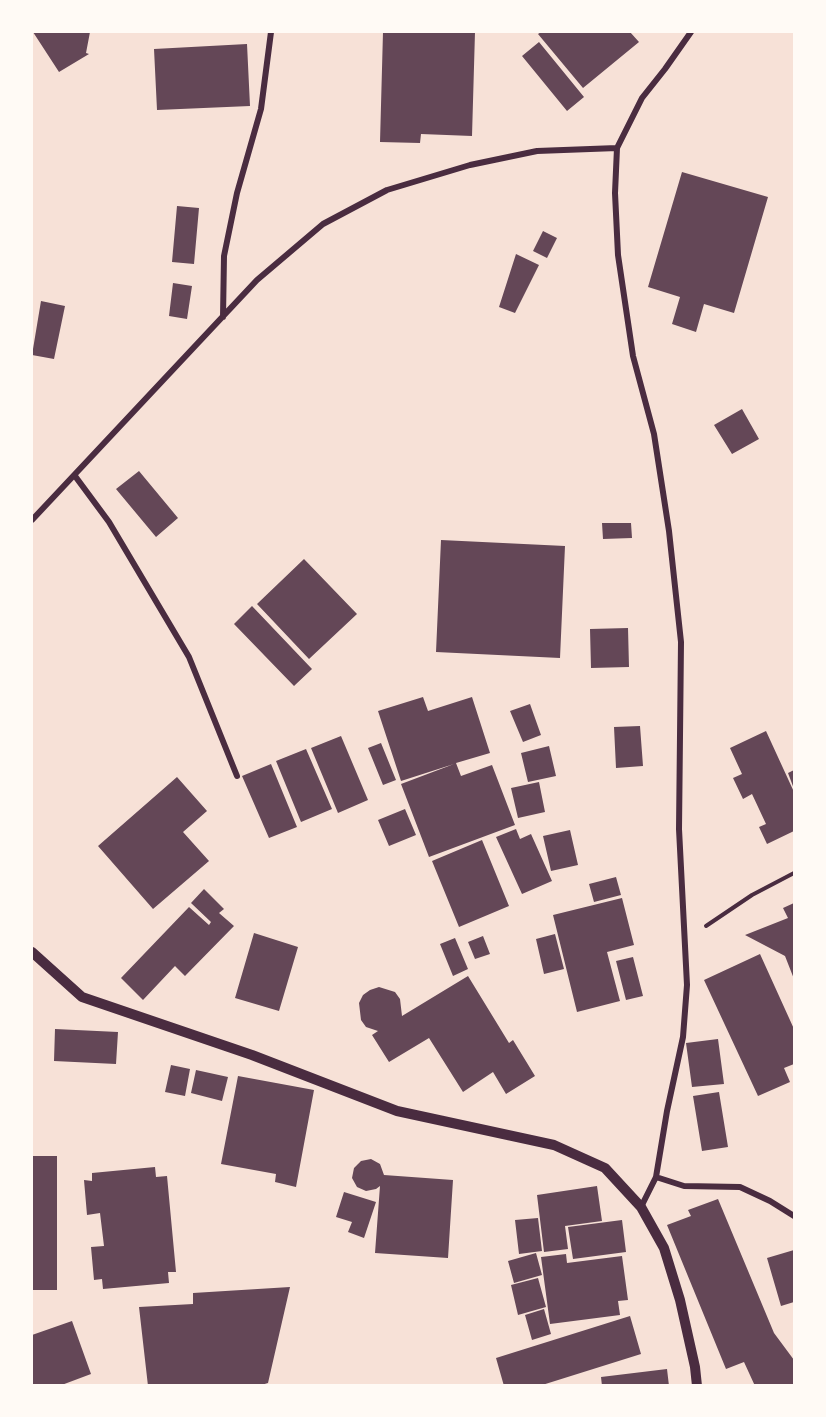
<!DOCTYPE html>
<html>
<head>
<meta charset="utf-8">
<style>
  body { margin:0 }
  #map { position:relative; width:826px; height:1417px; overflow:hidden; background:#f7e1d7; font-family:Georgia,serif }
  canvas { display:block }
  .frame { position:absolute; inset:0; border:33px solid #fffaf5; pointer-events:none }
</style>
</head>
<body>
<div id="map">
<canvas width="826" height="1417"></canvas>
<div class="frame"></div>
</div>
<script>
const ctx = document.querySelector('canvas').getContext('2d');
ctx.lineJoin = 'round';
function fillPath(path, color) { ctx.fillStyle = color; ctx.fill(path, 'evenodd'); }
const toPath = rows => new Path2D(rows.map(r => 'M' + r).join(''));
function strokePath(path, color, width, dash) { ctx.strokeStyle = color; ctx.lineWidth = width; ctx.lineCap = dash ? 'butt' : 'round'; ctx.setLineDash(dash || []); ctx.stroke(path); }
fillPath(toPath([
  [33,32,90,32,86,53,89,54,59,72],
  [383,32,475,32,472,136,421,134,420,143,380,142],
  [541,32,630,32,639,42,583,88,538,34],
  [539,42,584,97,567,111,522,56],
  [247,44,250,106,157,110,154,49],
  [682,172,768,197,734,313,704,304,696,332,672,324,680,297,648,287],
  [177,206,199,208,194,264,172,262],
  [543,231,557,238,547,258,533,251],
  [516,254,539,265,515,313,499,307],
  [173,283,192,286,187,319,169,316],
  [41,301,65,306,54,359,32,355],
  [742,409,759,439,732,454,714,425],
  [139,471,178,518,156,537,116,489],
  [602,523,631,523,632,538,603,539],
  [441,540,565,546,560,658,436,652],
  [304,559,357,614,309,659,257,604],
  [252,606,312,669,294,686,234,624],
  [628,628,629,667,591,668,590,629],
  [423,697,428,711,472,697,490,753,456,763,461,776,492,765,515,825,429,857,401,784,454,764,401,781,378,711],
  [530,704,541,735,523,742,510,711],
  [640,726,643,766,616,768,614,727],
  [766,731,794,792,794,831,767,844,759,827,766,824,752,794,743,799,733,778,742,774,730,748],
  [341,736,368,800,338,813,311,748],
  [381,743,396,780,383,785,368,748],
  [549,746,556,776,528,782,521,753],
  [306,749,332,809,301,822,276,761],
  [271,764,297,827,269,838,242,776],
  [794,770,794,789,788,773],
  [177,777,207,811,183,832,209,861,153,909,98,846],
  [539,782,545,812,518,818,511,788],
  [405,809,416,835,389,846,378,820],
  [516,829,520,839,531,834,552,881,522,894,496,837],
  [570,830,578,865,551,871,543,836],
  [482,840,509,906,459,927,432,861],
  [616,877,621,895,594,902,589,884],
  [204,889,224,909,219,913,234,926,185,976,175,966,143,1000,121,978,189,907,209,925,211,922,191,903],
  [622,898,634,945,607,952,620,1001,577,1012,553,915],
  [794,903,794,979,785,956,745,935,788,918,783,908],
  [254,933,298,947,279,1011,235,998],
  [555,934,564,969,544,974,536,939],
  [483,936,490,954,475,959,468,942],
  [455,938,468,969,453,976,440,944],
  [760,954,794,1029,794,1064,784,1068,790,1082,758,1096,704,980],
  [633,957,643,996,626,1000,616,961],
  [468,976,509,1043,513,1040,535,1076,506,1094,493,1072,463,1092,429,1038,389,1062,372,1035,378,1031,366,1027,361,1020,359,1003,363,995,370,990,379,987,395,992,400,999,402,1016],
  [55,1029,118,1032,116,1064,54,1061],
  [718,1039,724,1084,692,1087,686,1043],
  [171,1065,190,1069,185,1096,165,1092],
  [196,1070,228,1077,222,1101,191,1093],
  [238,1076,314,1090,296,1187,275,1182,276,1174,221,1164],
  [719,1092,728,1147,702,1151,693,1096],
  [32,1156,57,1156,57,1290,32,1290],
  [371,1159,380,1164,384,1175,453,1180,448,1258,375,1253,380,1186,376,1189,366,1191,357,1187,352,1178,354,1168,361,1161],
  [155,1167,156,1177,167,1176,176,1272,168,1272,169,1283,103,1289,102,1279,94,1280,91,1247,104,1246,100,1213,87,1215,84,1180,92,1181,92,1173],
  [597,1186,602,1221,565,1226,568,1249,544,1252,537,1195],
  [344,1192,376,1202,364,1238,348,1232,352,1222,336,1217],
  [718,1199,774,1333,794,1360,794,1386,755,1386,744,1362,726,1369,667,1225,691,1216,688,1210],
  [538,1218,542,1251,519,1254,515,1220],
  [622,1220,626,1252,573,1259,568,1227],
  [794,1250,794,1302,781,1306,767,1258],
  [536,1253,542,1275,514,1283,508,1261],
  [566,1254,567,1263,622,1256,628,1300,618,1301,620,1315,550,1324,541,1257],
  [538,1278,546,1307,518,1315,511,1285],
  [290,1287,268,1383,258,1386,148,1386,139,1307,193,1304,193,1293],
  [544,1309,551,1334,532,1340,525,1315],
  [630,1316,641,1354,539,1386,504,1386,496,1358],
  [72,1321,91,1374,59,1386,32,1386,32,1335],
  [667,1369,669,1386,602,1386,601,1377]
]), '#644757');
strokePath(toPath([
  [706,926,752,895,794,873]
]), '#4a2c40', 4);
strokePath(toPath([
  [223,317,224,256,237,193,261,109,271,32],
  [75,476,109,522,189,657,237,776],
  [32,520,257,280,323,224,387,190,470,165,537,151,617,148],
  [656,1177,684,1186,740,1187,770,1201,794,1216],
  [641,1207,656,1177,667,1111,683,1037,687,985,679,829,681,642,669,531,654,434,633,356,618,255,615,193,617,148,642,98,665,69,691,32]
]), '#4a2c40', 6);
strokePath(toPath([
  [32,952,82,997,252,1055,397,1111,554,1145,605,1168,641,1207,664,1248,680,1300,695,1367,697,1386]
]), '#4a2c40', 10);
</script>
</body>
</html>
